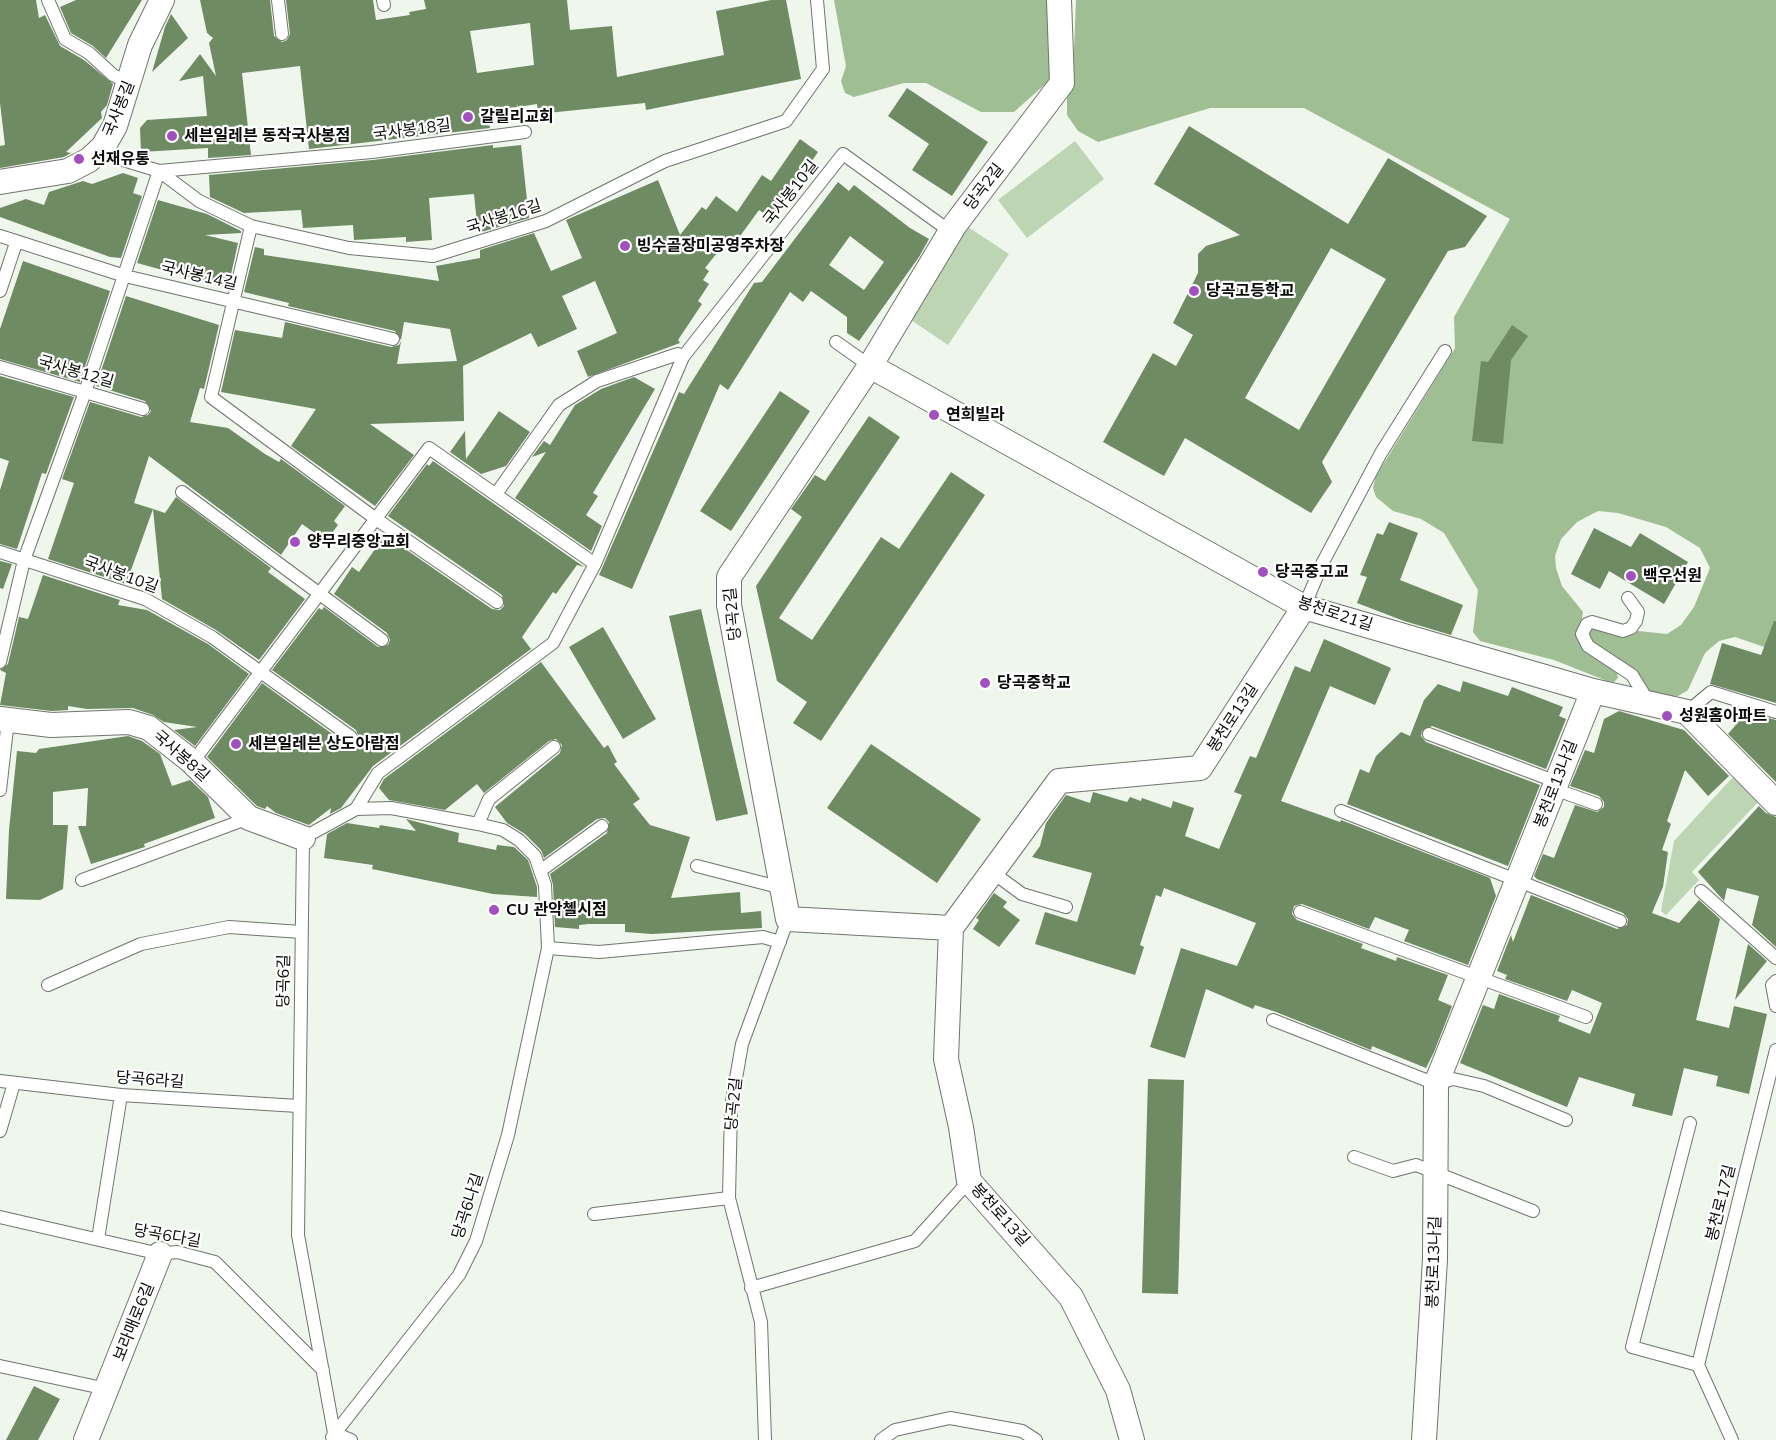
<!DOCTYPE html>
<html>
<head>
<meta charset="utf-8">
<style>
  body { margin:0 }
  canvas { display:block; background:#eff6ec }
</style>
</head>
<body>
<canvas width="1776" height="1440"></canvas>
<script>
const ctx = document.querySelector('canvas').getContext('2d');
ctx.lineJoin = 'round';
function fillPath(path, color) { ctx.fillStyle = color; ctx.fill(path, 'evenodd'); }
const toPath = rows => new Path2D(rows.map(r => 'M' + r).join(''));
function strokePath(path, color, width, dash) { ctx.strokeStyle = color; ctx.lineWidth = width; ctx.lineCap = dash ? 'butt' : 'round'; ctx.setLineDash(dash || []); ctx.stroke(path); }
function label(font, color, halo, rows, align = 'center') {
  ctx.font = font + ' Mulish,"Noto Sans KR",sans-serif'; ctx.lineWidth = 4.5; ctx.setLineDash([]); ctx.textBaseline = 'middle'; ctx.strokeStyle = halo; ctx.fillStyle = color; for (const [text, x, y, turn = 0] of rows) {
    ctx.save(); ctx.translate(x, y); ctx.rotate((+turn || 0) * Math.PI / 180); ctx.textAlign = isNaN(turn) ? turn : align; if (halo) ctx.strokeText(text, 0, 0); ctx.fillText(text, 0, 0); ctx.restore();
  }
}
fillPath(toPath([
  [1075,141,1104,179,1027,238,998,200],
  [968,227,1009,254,948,345,908,318],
  [1733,777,1759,801,1692,872,1699,880,1666,915,1661,911,1674,841]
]), '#bdd5b2');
fillPath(toPath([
  [834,0,1048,0,1051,79,1014,112,981,112,926,83,904,83,854,97,845,93,841,81,846,66],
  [1076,0,1776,0,1776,651,1735,637,1719,641,1705,653,1688,690,1678,696,1658,697,1647,690,1590,642,1589,635,1592,629,1600,627,1667,634,1681,625,1694,607,1710,568,1700,548,1666,527,1618,513,1598,511,1577,522,1561,539,1555,556,1556,568,1562,586,1583,612,1578,640,1584,648,1617,672,1618,678,1614,682,1607,681,1554,660,1480,641,1473,632,1478,590,1444,533,1421,519,1393,511,1376,497,1373,488,1376,476,1455,348,1454,317,1510,219,1304,108,1210,108,1098,142,1078,131,1067,115,1067,98,1073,75]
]), '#a0be94');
fillPath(toPath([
  [0,0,36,0,39,18,45,15,60,46,84,60,113,84,107,105,101,112,102,118,66,152,71,153,64,157,0,168,0,146,5,145,0,103],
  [76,0,142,0,106,58,93,46,71,33,60,7],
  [200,0,270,0,274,36,282,42,287,40,290,34,286,0,373,0,376,20,410,15,409,12,426,9,424,0,567,0,570,30,612,26,617,77,724,55,716,11,771,0,786,0,801,79,646,110,645,103,538,114,537,104,518,107,517,104,517,107,487,111,490,128,309,149,300,66,242,73,251,155,208,158,208,148,141,152,140,128,147,120,207,116,203,76,179,81,200,54,216,76,209,43,213,38,207,33],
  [530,23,534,65,477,73,470,31],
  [171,14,188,38,152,72,165,27],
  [907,88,988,142,952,196,912,170,929,144,888,116],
  [1189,126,1348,224,1388,158,1487,216,1465,247,1448,251,1322,462,1332,482,1311,513,1185,438,1164,476,1103,442,1153,353,1176,366,1193,335,1173,323,1198,273,1198,254,1206,246,1240,235,1154,184],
  [1331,248,1386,279,1299,430,1245,398],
  [800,139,818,152,772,219,759,210,735,243,729,238,705,268,709,271,703,280,709,284,698,301,702,304,678,340,680,343,588,377,577,351,617,333,595,281,562,296,577,329,538,347,531,333,463,366,464,421,370,424,414,455,375,506,291,446,316,409,221,392,235,330,282,338,285,322,391,347,399,345,401,341,397,364,457,361,450,329,404,322,401,340,395,331,288,306,289,303,244,292,255,247,264,249,264,255,439,281,436,266,480,258,480,250,534,233,551,271,582,258,566,220,658,180,680,235,702,207,706,210,716,196,737,212,762,175,771,181],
  [493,145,493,148,521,145,529,218,478,233,474,194,429,198,432,240,406,242,406,237,354,240,353,225,303,228,301,210,244,213,210,197,209,175,373,160],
  [123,173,138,178,133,193,142,196,121,258,110,257,0,217,0,208,26,199,44,205,49,192,83,181,92,184],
  [838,182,849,191,854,185,910,228,929,239,919,257,859,341,847,333,847,317,811,291,803,302,790,292,728,390,720,384,632,589,599,575,679,392,684,394,754,283,762,282],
  [850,236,884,262,864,290,829,265],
  [158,200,207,214,241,231,241,233,205,235,238,243,228,288,137,263],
  [23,261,110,291,80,382,0,359,0,329],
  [126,296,219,325,204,389,200,388,190,422,228,428,265,454,279,462,281,459,345,506,334,521,338,525,326,541,302,524,281,555,149,456,134,503,153,509,126,584,48,559,74,483,62,479,90,402,141,417,148,415,151,411,145,401,96,386],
  [1512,325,1528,336,1511,360,1503,444,1472,441,1481,361,1488,362],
  [0,376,74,397,46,474,42,473,17,549,0,544,0,490,9,461,0,458],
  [634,377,655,389,593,493,598,496,586,515,602,526,591,551,515,498,546,452,532,457,544,441,550,445,575,405,601,389],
  [780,391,810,411,731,531,700,511],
  [499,411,530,432,506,466,481,474,450,452,465,431,466,459],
  [869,416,900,437,779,618,812,640,881,537,899,549,951,472,985,495,821,741,793,723,807,702,777,681,756,586,802,517,791,509,815,475,825,481],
  [433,461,584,567,577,565,556,594,553,592,522,637,531,649,373,766,341,808,330,814,331,808,309,825,276,813,267,806,265,809,257,806,207,757,262,683,346,744,357,742,359,737,356,730,272,670,319,608,322,610,324,607,378,647,388,645,390,640,387,633,334,594,352,567,359,572,385,535,492,609,500,610,504,606,502,595,388,516,427,464,429,466],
  [176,497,271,568,268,572,305,599,259,660,216,630,162,599,153,509,165,513],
  [1389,522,1418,533,1400,580,1463,605,1451,635,1404,621,1357,603,1367,577,1360,575,1377,533,1383,535],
  [1594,528,1631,547,1640,533,1688,562,1664,604,1609,571,1600,589,1571,574],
  [0,561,12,564,3,589,0,588],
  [43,575,120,600,118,605,147,610,208,644,249,674,195,746,174,730,197,727,164,722,153,715,133,708,87,709,68,706,68,710,52,711,0,705,6,673,0,670,8,664,19,617,28,619],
  [701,609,748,814,716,821,669,616],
  [1774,621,1776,621,1776,703,1710,684,1722,643,1761,655],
  [603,627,656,719,623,739,569,647],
  [1324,639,1391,668,1375,705,1330,686,1281,801,1340,822,1341,820,1490,878,1496,896,1468,965,1404,941,1409,930,1375,917,1369,929,1302,904,1294,906,1292,914,1297,920,1363,944,1361,948,1396,961,1397,957,1448,975,1438,1000,1452,1006,1434,1052,1426,1068,1372,1046,1371,1050,1276,1012,1255,1005,1253,1009,1206,989,1185,1058,1150,1047,1181,948,1237,966,1256,923,1164,888,1161,897,1156,895,1140,945,1144,947,1135,975,1035,944,1045,912,1077,922,1092,873,1032,857,1040,846,1046,823,1066,795,1090,803,1093,792,1127,802,1130,797,1141,801,1142,798,1171,808,1173,801,1194,808,1185,836,1219,849,1242,795,1234,792,1250,756,1256,758,1295,666,1310,672],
  [541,662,604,748,608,745,617,762,614,764,640,799,633,804,650,825,690,837,671,898,740,892,741,913,761,911,762,928,652,934,625,932,625,924,589,924,579,925,579,929,555,927,553,885,550,874,607,833,609,822,605,818,597,819,544,858,541,850,525,834,507,823,495,807,560,753,562,745,556,739,549,741,484,793,477,784,445,810,389,800,379,788,384,779],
  [1463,681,1508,696,1512,687,1563,707,1559,716,1566,719,1546,769,1432,726,1422,731,1421,736,1426,742,1540,785,1508,866,1347,804,1360,769,1369,773,1376,756,1401,732,1410,736,1424,700,1438,684,1460,692],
  [1619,711,1684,730,1729,776,1708,796,1685,770,1667,821,1671,824,1662,850,1668,852,1663,887,1652,913,1679,923,1699,900,1720,919,1696,1020,1729,1028,1734,1006,1767,1014,1749,1094,1716,1086,1718,1076,1684,1068,1672,1116,1632,1106,1635,1094,1579,1077,1567,1107,1460,1063,1483,1005,1494,1009,1499,994,1560,1016,1558,1021,1590,1034,1602,1003,1572,990,1567,1001,1505,979,1507,975,1497,971,1511,935,1513,942,1531,895,1617,929,1627,925,1628,919,1623,913,1537,879,1534,876,1543,854,1554,858,1575,805,1597,812,1604,807,1604,802,1599,796,1570,786,1585,750,1594,753,1604,719],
  [1747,712,1776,720,1776,782,1728,734],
  [128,736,142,741,160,754,172,786,190,780,208,797,215,818,144,844,145,847,91,864,78,826,86,826,88,788,53,792,53,825,68,825,63,889,40,900,6,899,9,830,17,751,36,753,39,749],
  [871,744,981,819,937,883,827,808],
  [1759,806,1766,813,1776,817,1776,947,1752,925,1759,896,1727,888,1724,901,1698,872],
  [406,819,459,833,458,842,496,850,497,845,514,847,528,860,537,887,537,897,493,894,372,869,373,865,324,858,327,834,347,823,379,828,380,825,416,831],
  [994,893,1007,902,1003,907,1020,920,999,947,973,929,979,920,976,918],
  [1748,944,1767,961,1735,1000],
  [1148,1079,1184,1080,1178,1294,1142,1293],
  [34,1386,60,1399,38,1440,6,1440]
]), '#6f8b63');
const service = toPath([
  [48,0,65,39,89,53,113,75,130,84],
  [278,0,282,34],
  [383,0,384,5],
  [103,147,123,160,159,171,199,201,251,226,349,248,433,256,546,221,665,161,786,121,823,69,817,0],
  [251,226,211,397,376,519,497,602],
  [0,236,125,276,393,339],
  [0,291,16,243],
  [836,342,870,366],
  [0,367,143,409],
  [182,492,382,640],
  [496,494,559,405,597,381,678,354,683,357],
  [0,552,145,599,212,637,351,737],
  [1628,598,1638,612,1636,621,1631,628,1623,631,1592,622,1587,624,1582,634,1588,646,1632,675,1643,693,1645,703],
  [1304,607,1323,562,1381,453,1445,351],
  [0,662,24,560,85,392,159,171,372,152,525,132],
  [1687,712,1711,692,1776,712],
  [1429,734,1557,782],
  [192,763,429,448,595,564],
  [1554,789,1596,804],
  [0,790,8,720],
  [1341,811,1620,921],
  [478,824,489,799,554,747],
  [697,866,782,888],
  [540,871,602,826],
  [992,872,1022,894,1066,907],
  [82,880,249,818],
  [1701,891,1776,958],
  [1300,912,1586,1017],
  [548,948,599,952,763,937,780,942],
  [1776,981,1772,985,1776,1006],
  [48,985,141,944,229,927,301,932],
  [1273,1020,1436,1084,1453,1079,1484,1086,1566,1120],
  [0,1081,121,1095,298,1106],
  [1690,1123,1632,1347,1698,1365],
  [0,1131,14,1083],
  [1354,1157,1393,1171,1416,1165,1533,1211],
  [594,1214,729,1198],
  [0,1217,160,1254,177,1252,215,1262,323,1370],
  [98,1239,121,1095],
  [751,1288,915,1241,969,1181],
  [0,1366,107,1389],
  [334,1433,298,1235,303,838,356,809,378,773,553,643,595,564,683,357,843,154,951,232],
  [334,1433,351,1440],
  [332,1437,459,1275,476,1241,508,1135,548,948,545,885,535,856,519,840,503,830,478,824,391,808,356,809],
  [765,1440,761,1322,729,1198,731,1107,742,1044,788,919],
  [881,1440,895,1430,950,1418,1022,1431,1036,1440],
  [1732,1440,1698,1365,1776,1050]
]);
const minor = toPath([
  [0,182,68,171,89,160,103,147,115,126,140,45,162,0],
  [870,366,1304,607,1593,691,1687,712,1776,803],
  [0,719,51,725,129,722,149,728,190,760,249,818,303,838],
  [951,928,788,919,729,605,729,577,870,366,954,226,1062,83,1059,0],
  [86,1440,160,1254],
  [1132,1440,1118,1390,1071,1297,969,1181,961,1127,946,1059,951,928,1059,781,1200,768,1304,607],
  [1424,1440,1435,1259,1436,1084,1593,691]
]);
strokePath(service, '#6f756c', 14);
strokePath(minor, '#6f756c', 26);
strokePath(service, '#fff', 12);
strokePath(minor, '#fff', 24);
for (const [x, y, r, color] of [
  [468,117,6,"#a250bf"],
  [172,136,6,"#a250bf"],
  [79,159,6,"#a250bf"],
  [625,246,6,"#a250bf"],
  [1194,291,6,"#a250bf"],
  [934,415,6,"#a250bf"],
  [295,542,6,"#a250bf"],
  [1263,572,6,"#a250bf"],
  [1631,576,6,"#a250bf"],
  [985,683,6,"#a250bf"],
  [1667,716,6,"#a250bf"],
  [236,744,6,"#a250bf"],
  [494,910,6,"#a250bf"]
]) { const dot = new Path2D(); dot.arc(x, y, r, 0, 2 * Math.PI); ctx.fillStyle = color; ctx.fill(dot); strokePath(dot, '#fff', 2); }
label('16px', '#0a0c09', '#fff', [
  ["국사봉길",119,109,-68],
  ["국사봉18길",412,130,-7],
  ["당곡2길",984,187,-53],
  ["국사봉10길",791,193,-52],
  ["국사봉16길",504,217,-18],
  ["국사봉14길",199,276,13],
  ["국사봉12길",76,372,16],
  ["국사봉10길",121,575,20],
  ["당곡2길",733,614,-96],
  ["봉천로21길",1335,614,18],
  ["봉천로13길",1233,718,-57],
  ["국사봉8길",181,756,41],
  ["봉천로13나길",1556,784,-69],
  ["당곡6길",284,981,-89],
  ["당곡6라길",150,1080,4],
  ["당곡2길",734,1104,-84],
  ["봉천로17길",1721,1203,-76],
  ["당곡6나길",468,1206,-72],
  ["봉천로13길",1000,1215,48],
  ["당곡6다길",167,1236,10],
  ["봉천로13나길",1434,1262,-88],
  ["보라매로6길",134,1322,-68]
]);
label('bold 16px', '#0a0c09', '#fff', [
  ["갈릴리교회",480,117],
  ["세븐일레븐 동작국사봉점",184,136],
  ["선재유통",91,159],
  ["빙수골장미공영주차장",637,246],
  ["당곡고등학교",1206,291],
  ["연희빌라",946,415],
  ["양무리중앙교회",307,542],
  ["당곡중고교",1275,572],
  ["백우선원",1643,576],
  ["당곡중학교",997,683],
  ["성원홈아파트",1679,716],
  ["세븐일레븐 상도아람점",248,744],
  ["CU 관악첼시점",506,910]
], 'left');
</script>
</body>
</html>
